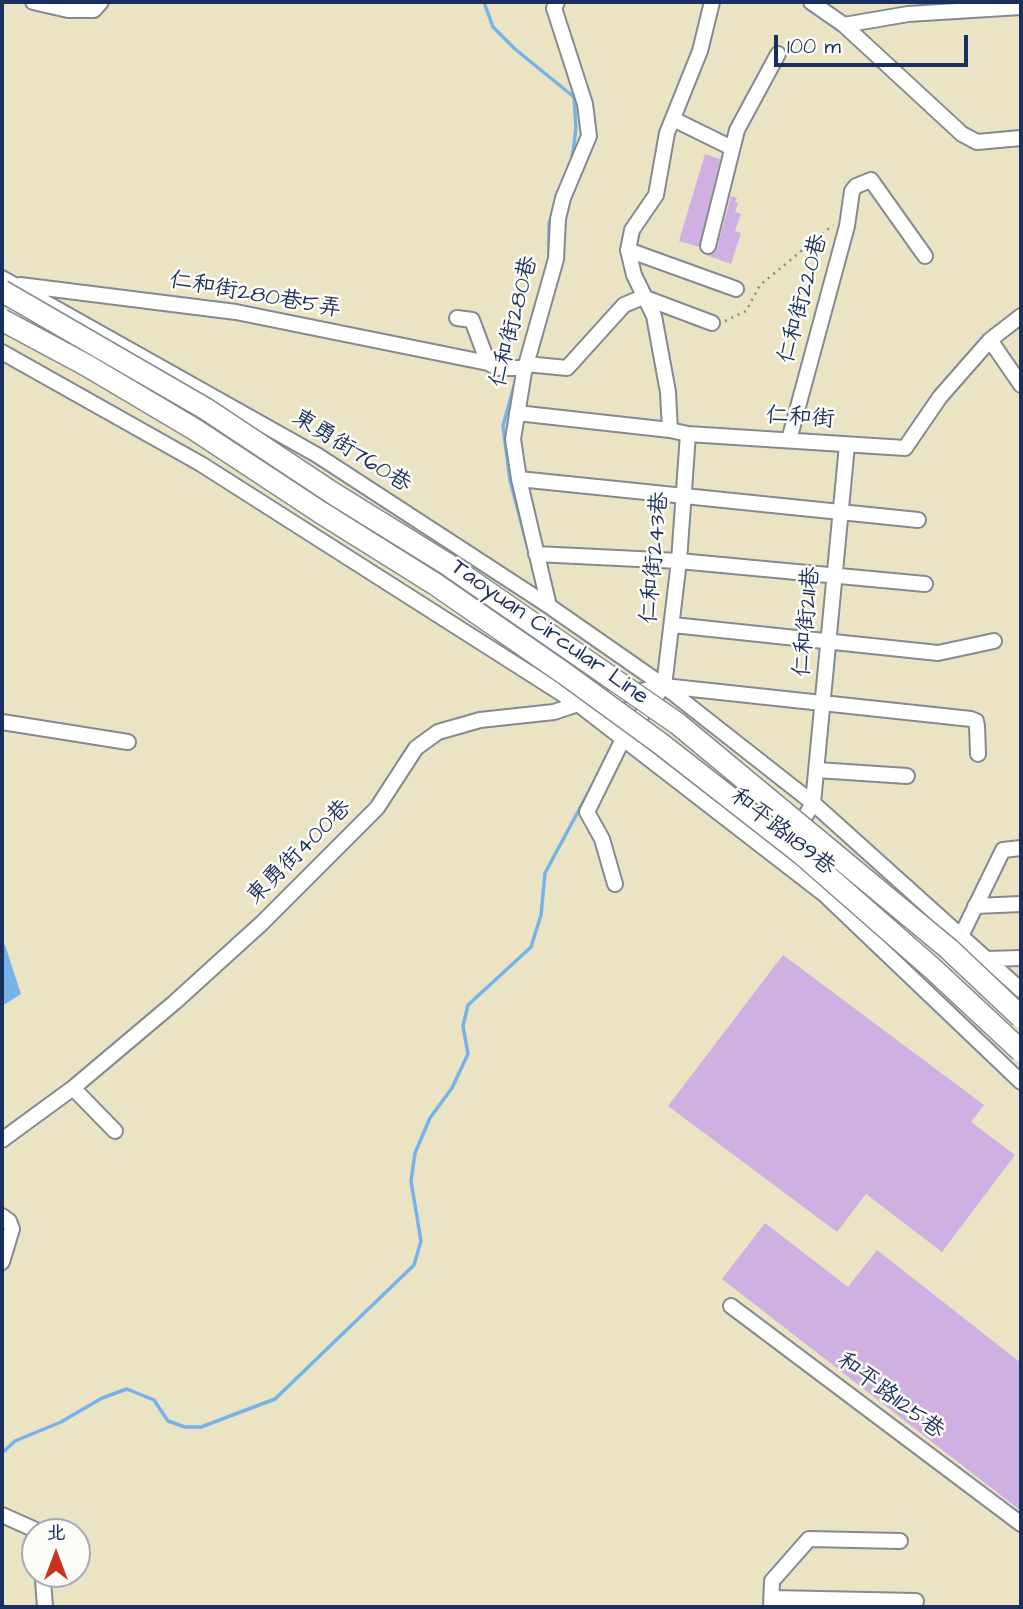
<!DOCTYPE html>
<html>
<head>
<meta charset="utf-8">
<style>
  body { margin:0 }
  #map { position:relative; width:1023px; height:1609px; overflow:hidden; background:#ebe4c4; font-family:"Architects Daughter","LXGW WenKai TC",sans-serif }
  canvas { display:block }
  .frame { position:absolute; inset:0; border:4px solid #1b2f5e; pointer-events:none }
  .north { position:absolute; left:21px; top:1518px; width:70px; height:70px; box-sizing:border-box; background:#fdfcf7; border:2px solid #a3aaba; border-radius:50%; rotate:0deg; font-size:19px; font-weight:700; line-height:28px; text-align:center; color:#1b2f5e }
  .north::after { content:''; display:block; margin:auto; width:24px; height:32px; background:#c8321e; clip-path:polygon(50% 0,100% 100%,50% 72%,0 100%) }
  .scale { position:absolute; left:774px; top:35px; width:194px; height:32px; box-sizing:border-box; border:4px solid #1b2f5e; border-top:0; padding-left:9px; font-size:21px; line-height:24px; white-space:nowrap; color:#1b2f5e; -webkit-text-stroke:5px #fdfcf7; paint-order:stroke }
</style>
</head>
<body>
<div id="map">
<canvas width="1023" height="1609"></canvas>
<div class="frame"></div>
<div class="north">北</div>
<div class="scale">100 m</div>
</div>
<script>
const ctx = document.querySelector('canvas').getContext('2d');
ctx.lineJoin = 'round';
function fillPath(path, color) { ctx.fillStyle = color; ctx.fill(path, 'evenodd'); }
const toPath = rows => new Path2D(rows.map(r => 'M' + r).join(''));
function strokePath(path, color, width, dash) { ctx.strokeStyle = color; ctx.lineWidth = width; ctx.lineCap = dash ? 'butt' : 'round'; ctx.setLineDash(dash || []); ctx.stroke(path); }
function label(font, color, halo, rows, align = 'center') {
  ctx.font = font + ' "Architects Daughter","LXGW WenKai TC",sans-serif'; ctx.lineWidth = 5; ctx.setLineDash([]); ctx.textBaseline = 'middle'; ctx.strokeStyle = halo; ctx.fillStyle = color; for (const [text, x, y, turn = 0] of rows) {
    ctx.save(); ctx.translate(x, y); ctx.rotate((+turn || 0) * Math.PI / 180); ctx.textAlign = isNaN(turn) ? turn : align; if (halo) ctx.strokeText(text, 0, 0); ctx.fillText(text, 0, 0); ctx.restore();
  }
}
fillPath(toPath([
  [2,944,5,945,21,994,2,1006]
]), '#77b3e9');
strokePath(toPath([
  [484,2,493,27,515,49,574,97,576,128,572,160],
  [549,261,549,223,553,213],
  [516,379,503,426,510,480,530,556],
  [2,1453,15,1441,61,1422,102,1398,127,1389,154,1400,168,1421,185,1427,201,1427,275,1399,414,1265,421,1241,411,1181,415,1153,430,1118,452,1088,468,1054,463,1026,468,1005,531,947,541,915,545,873,594,782]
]), '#77b3e9', 3.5);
fillPath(toPath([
  [705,154,720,159,699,247,679,241],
  [731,196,737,198,735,202,738,203,735,212,741,214,735,231,741,233,731,264,706,255,714,253,717,248],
  [783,955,984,1105,971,1122,1015,1155,942,1252,866,1194,837,1232,668,1106],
  [765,1223,848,1287,877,1250,1021,1363,1021,1511,722,1279]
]), '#ceb0e3');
const minor = toPath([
  [33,2,68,10,94,10,101,2],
  [811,2,844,25,908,14,1021,7],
  [844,25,962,134,977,142,1021,138],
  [673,119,732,148],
  [708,246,737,130,778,54],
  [628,250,736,289],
  [2,278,317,455,549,606,664,686,813,803,1021,990],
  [20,285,236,312,488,363],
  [457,318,472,320,488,363,497,368,525,368],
  [990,340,1021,385],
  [2,352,201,464,578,704,825,895,1021,1082],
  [526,364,567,368,624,305,643,297,712,323],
  [517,413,670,430,688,434,905,448,940,397,990,340,1021,316],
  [670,430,668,392,654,316,634,275,628,250,632,230,656,195,667,133,700,51,712,2],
  [789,440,847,226,852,191,856,186,871,180,925,256],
  [519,479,918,520],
  [536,554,679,561,925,584],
  [549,606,519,479,513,439,524,372,556,259,558,219,563,198,589,136,585,104,554,8,557,2],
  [673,625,938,653,994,641],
  [2,722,128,742],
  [817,770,907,776],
  [796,832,813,803,847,445],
  [615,884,602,839,587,812,623,739,664,686,679,561,688,434],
  [975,906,1021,904],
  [961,936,1003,850,1021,848],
  [987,959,1021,958],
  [73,1088,115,1131],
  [2,1140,73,1088,175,1002,262,923,377,808,416,748,438,732,480,720,554,712,578,704,664,686,971,719,976,721,977,726,978,754],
  [2,1216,9,1221,12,1229,2,1262],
  [731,1306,1021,1524],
  [2,1515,40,1532],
  [45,1574,43,1580,45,1607],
  [772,1598,916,1601],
  [771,1607,772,1581,809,1539,900,1541]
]);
strokePath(minor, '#838a91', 18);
strokePath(toPath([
  [725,321,746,311,760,285,833,225]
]), '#838a91', 2.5, [2, 5]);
strokePath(minor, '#fff', 14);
const highwayBridge = toPath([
  [2,291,206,409,334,494,447,564,678,724,949,949,1021,1017],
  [2,320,86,365,194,429,320,512,435,584,565,674,661,744,803,855,933,969,1021,1051]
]);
strokePath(highwayBridge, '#838a91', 24, []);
strokePath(highwayBridge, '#fff', 21);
label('23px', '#1b2f5e', '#fdfcf7', [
  ["仁和街280巷5弄",255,296,10],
  ["仁和街220巷",804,299,-75],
  ["仁和街280巷",515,322,-76],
  ["仁和街",800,419,4],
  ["東勇街760巷",351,452,32],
  ["仁和街243巷",656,558,-85],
  ["仁和街211巷",808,622,-85],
  ["Taoyuan Circular Line",549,633,35],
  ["和平路1189巷",782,833,38],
  ["東勇街400巷",300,853,-45],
  ["和平路1125巷",890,1397,37]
]);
</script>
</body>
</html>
